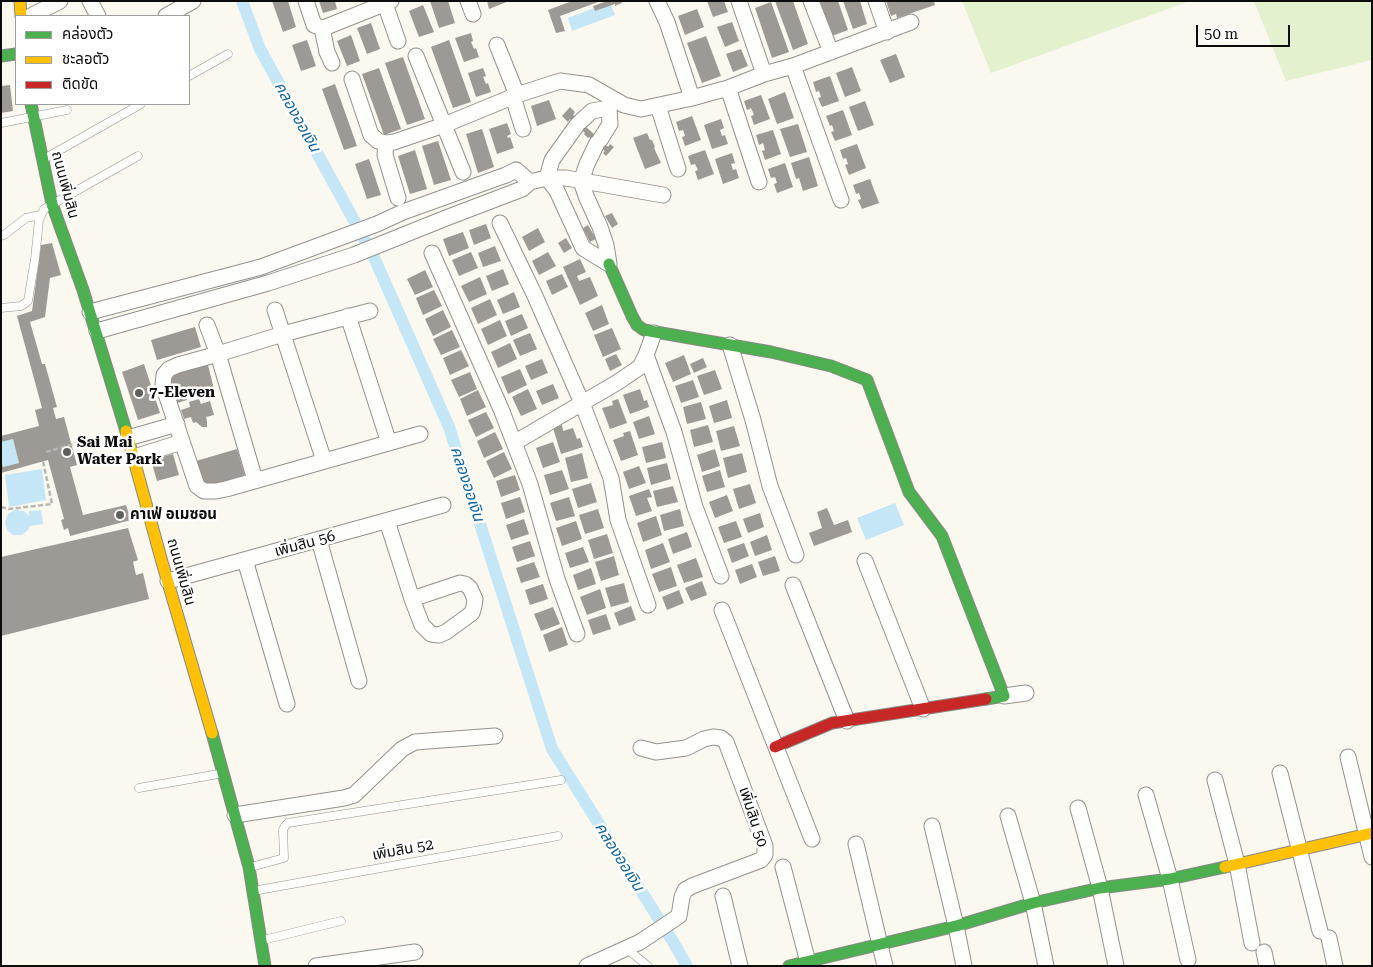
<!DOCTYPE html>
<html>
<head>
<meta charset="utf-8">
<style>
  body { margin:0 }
  #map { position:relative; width:1373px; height:967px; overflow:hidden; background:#faf8ef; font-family:"Roboto Serif","Noto Sans Thai",serif }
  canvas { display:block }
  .frame { position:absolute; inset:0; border:2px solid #0c0c0c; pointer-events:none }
  .legend { position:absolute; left:15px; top:15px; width:175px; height:90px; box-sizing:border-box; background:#fff; border:1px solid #9e9e9e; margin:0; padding:6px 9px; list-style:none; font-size:15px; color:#0c0c0c }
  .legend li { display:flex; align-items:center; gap:10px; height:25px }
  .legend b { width:25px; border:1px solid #9e9e9e }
  .scale { position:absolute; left:1196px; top:25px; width:94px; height:22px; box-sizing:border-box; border:2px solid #0c0c0c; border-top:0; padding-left:6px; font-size:15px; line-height:18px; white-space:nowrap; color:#0c0c0c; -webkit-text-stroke:4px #fff; paint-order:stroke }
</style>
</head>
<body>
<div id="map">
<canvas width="1373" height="967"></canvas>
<div class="frame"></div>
<ul class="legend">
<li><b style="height:6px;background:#4caf50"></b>คล่องตัว</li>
<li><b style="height:6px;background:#ffc107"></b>ชะลอตัว</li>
<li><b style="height:6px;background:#c62828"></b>ติดขัด</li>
</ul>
<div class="scale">50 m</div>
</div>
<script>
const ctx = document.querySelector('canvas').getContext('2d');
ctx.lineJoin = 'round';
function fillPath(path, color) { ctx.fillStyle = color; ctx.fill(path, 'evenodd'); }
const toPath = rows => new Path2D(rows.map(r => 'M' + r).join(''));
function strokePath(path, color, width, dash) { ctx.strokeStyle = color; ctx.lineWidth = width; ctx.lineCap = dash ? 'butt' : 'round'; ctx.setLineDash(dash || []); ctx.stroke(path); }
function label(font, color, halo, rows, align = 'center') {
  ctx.font = font + ' "Roboto Serif","Noto Sans Thai",serif'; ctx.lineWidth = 5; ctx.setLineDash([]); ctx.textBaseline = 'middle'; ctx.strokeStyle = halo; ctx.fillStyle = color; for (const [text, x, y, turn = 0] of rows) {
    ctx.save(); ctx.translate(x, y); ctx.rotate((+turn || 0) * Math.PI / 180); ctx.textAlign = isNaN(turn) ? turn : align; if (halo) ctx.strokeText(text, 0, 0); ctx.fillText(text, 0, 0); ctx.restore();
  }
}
fillPath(toPath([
  [962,1,1190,1,991,73],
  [1254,1,1372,1,1372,60,1286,81]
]), '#e3f1ce');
fillPath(toPath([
  [611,5,615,15,572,31,568,18,594,8,595,11],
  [13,439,19,463,3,467,1,459,1,442],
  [42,469,46,500,9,507,5,475],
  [895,503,904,525,866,540,857,518],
  [15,510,24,511,29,516,29,511,41,510,43,524,30,526,28,530,22,535,13,535,7,530,5,522,8,514]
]), '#c4e6f6');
strokePath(toPath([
  [242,1,260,49,373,255,449,427,552,749,672,940,687,966]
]), '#c4e6f6', 12);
fillPath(toPath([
  [272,1,288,1,296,27,283,32],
  [319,1,335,1,337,9,323,13],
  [430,1,448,1,455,23,439,28],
  [487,1,509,1,489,9],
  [572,1,601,1,560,16,565,31,556,33,548,10],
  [607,1,621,1,622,3,615,6,615,4,595,11,593,6],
  [707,1,724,1,728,12,713,17],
  [775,1,793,1,808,44,793,50],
  [820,1,838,1,848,30,832,36],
  [843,1,860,1,867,24,853,29],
  [886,1,934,1,935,5,897,18,896,14,891,16],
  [771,2,789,52,772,58,755,8],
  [423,5,434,32,419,37,409,11],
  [697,9,704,27,685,35,678,16],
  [732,22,739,41,725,47,717,27],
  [371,23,380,49,367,54,357,28],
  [471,33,473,41,471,42,474,49,476,48,479,57,464,62,455,38],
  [351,35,360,61,347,66,337,41],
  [706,36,721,76,702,83,687,43],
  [307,40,316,66,301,71,292,45],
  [449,40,471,102,453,108,431,47],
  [741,49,748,66,733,72,726,54],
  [896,54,905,77,890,83,880,60],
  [403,57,425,119,407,125,385,63],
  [852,67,861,91,845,97,836,73],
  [379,68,401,129,384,135,362,74],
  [483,68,486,76,483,77,486,84,488,83,491,92,476,97,468,73],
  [830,76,839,101,822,107,818,98,821,97,819,91,816,92,813,82],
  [335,84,357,146,344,150,322,89],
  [10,85,13,111,1,113,1,86],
  [785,92,794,118,777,124,768,99],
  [761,95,770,119,754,125,751,116,754,115,751,108,747,110,744,101],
  [549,100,556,119,537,126,531,106],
  [865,101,874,125,858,131,849,107],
  [570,107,575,112,573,115,608,147,610,144,614,147,606,156,603,153,605,151,589,137,588,138,584,134,585,133,570,119,568,122,562,116],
  [843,110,852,135,835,141,831,132,834,131,832,125,830,126,826,116],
  [692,116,701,140,685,146,682,137,685,136,683,130,679,131,676,122],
  [721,119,724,128,720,130,722,136,725,135,728,144,712,149,704,125],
  [507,123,511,134,507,136,508,138,510,137,514,148,497,154,489,129],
  [798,124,807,152,790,157,780,129],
  [482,129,494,167,478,173,466,134],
  [773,130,781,154,765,160,762,151,765,150,763,143,759,145,756,135],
  [647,133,650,140,652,140,655,147,654,148,661,163,645,169,633,138],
  [438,141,451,180,434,185,422,146],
  [857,144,866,168,849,175,845,165,848,164,846,158,843,159,840,150],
  [415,150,427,189,410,194,398,156],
  [705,150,714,174,698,180,695,171,698,170,695,164,691,165,688,156],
  [732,153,735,163,731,164,733,170,736,169,739,178,723,184,715,159],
  [809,157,818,186,803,191,799,178,796,179,791,163],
  [369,159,381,195,367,199,355,164],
  [785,163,793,187,777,193,774,184,777,183,775,177,771,178,768,169],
  [870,179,879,203,862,209,858,200,861,199,859,193,856,194,853,185],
  [612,213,618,224,612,228,605,216],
  [486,224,491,238,474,245,469,230],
  [588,225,596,239,590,242,583,228],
  [538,228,545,242,529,251,522,237],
  [463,232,469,248,449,256,443,239],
  [566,238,572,248,564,253,558,243],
  [52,243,61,275,50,278,45,317,30,322,42,364,45,364,57,407,53,408,56,419,64,417,77,465,70,467,83,515,126,505,131,520,70,536,68,528,64,530,61,520,64,519,48,460,1,473,1,461,3,467,19,463,13,439,1,442,1,436,39,426,35,410,42,408,17,316,32,311,41,245],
  [495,246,501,261,483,267,478,253],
  [471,252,478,268,459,276,452,260],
  [548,252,556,266,539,275,532,261],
  [580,259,586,272,577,276,579,281,590,277,598,296,580,305,563,267],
  [503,269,509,284,492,291,486,276],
  [425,270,433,287,415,295,407,279],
  [562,274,568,287,552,295,546,281],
  [480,277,487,294,469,302,461,286],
  [434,290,442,306,423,315,416,298],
  [514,292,520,307,503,314,497,300],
  [490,299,497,315,478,324,471,308],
  [602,305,609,324,593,331,585,313],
  [443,310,451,327,433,336,425,319],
  [522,314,528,328,511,336,505,321],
  [500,320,507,336,488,345,481,329],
  [195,327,201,347,157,360,151,340],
  [612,328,621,349,603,357,594,335],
  [452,330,460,347,441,355,433,339],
  [530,333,537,349,520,356,513,340],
  [510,343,517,359,498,368,491,352],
  [461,350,469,366,450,375,443,358],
  [616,354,622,365,610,371,605,359],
  [684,355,691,374,673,382,665,363],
  [703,358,707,367,694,373,690,364],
  [542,359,548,373,531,380,525,366],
  [144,364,160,413,138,420,122,372],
  [208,365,214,389,186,397,187,400,174,404,167,376],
  [520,369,527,385,508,394,501,377],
  [715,370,722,389,704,395,697,376],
  [470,372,477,389,459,397,451,380],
  [693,380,699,397,681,403,675,386],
  [553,384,559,398,542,405,536,391],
  [528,389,537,409,521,416,512,397],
  [640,389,644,401,647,400,649,407,630,414,623,395],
  [478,390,486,407,467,416,460,399],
  [199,399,201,404,210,401,214,415,206,417,207,421,207,427,202,427,196,422,193,423,191,417,184,419,181,410,190,407,189,402],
  [618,399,627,423,610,429,602,408,613,405,612,401],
  [727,400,732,418,714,423,709,406],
  [701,402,706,419,687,424,683,407],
  [486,412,494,428,476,437,468,420],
  [649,416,655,434,639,439,633,422],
  [562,425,563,431,573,428,577,439,580,438,583,447,561,454,553,428],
  [708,425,713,442,694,447,690,430],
  [734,426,740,446,721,451,716,431],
  [630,431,638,455,621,461,613,440,624,436,623,433],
  [495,432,503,449,484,458,477,441],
  [553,442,560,462,543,468,536,448],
  [662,442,666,458,646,463,642,447],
  [237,449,245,476,203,488,196,461],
  [715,449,720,466,702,472,697,455],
  [504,452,512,469,494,478,486,461],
  [582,453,588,478,571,482,565,458],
  [742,453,747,472,728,478,723,458],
  [173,454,179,475,157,481,151,460],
  [667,463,671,479,651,485,647,468],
  [639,466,646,483,629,489,623,472],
  [562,470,569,489,550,495,544,475],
  [720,470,725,487,707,492,702,476],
  [515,475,520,490,501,497,496,481],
  [591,483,597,502,578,508,572,489],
  [750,484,756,503,739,509,733,489],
  [673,486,678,502,657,507,653,491],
  [649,489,652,497,647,498,652,511,636,516,629,496],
  [727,495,733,511,715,518,709,502],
  [520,497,525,512,506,519,501,503],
  [569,497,575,516,556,521,550,503],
  [827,508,834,525,848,520,852,532,814,546,809,533,822,528,817,512],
  [598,509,604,528,585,534,579,515],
  [680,509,684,526,664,531,660,515],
  [760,513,764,527,748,533,743,519],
  [656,516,662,535,643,542,637,523],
  [524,519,529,534,511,540,506,525],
  [576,521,582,539,562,546,556,528],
  [736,521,742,537,724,543,718,527],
  [128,528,138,560,133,562,136,575,143,573,149,599,1,636,1,557],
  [687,532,692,547,673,554,668,539],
  [607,534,613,553,594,559,588,540],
  [767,535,772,550,755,556,750,542],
  [530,541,535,556,517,562,512,547],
  [663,543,670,562,651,569,645,550],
  [744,543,749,556,732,563,727,549],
  [583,547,589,562,570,568,565,553],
  [614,556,619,575,601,581,595,562],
  [775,556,780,571,763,576,758,562],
  [696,558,703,577,684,583,677,565],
  [534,562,540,577,521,583,516,568],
  [752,564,757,577,740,584,735,570],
  [671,567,677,586,659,592,652,574],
  [591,568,596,584,578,590,573,575],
  [702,581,707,595,691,601,685,588],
  [624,583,629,602,611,607,605,588],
  [543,584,548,599,530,605,525,590],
  [600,589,606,608,587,615,580,597],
  [679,590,684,603,667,610,662,597],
  [631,606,636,620,619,626,614,613],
  [553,607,560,624,541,631,534,614],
  [606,614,611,629,593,635,588,620],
  [562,627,568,645,549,652,543,635]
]), '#9d9a95');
const lane = toPath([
  [189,76,228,54],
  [1,123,67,110],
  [44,159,141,104],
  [1,236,4,235,26,218,40,215],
  [1,308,21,306,28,301,35,259,39,220,44,209,138,156],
  [139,788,224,773],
  [251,867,284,858,283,830,285,826,288,823,561,780],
  [253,891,558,836],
  [263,940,341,921],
  [627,949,648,966]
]);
const street = toPath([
  [90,1,98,16],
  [306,1,314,25,325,29],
  [384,1,398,41],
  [468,1,473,14],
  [657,1,667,22,692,98],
  [739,1,764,74],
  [811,1,831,52],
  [876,1,887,32],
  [31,16,60,1],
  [166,16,193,1],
  [497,45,517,95,560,81,575,83,589,85,624,105,641,109,692,98,728,88,764,74,793,66,911,22],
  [416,56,463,172],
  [332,63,327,52,323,33,326,27,391,1],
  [793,66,841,200],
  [352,79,371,135,378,141,386,143,394,142,444,125,517,95],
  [728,88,759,182],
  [513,97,523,129],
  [658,106,678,169],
  [580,122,592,111,609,108,610,124,600,140],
  [577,125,552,160,547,178,557,191,583,248,609,264,606,245,600,227,586,196,581,181,587,164,597,143],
  [386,143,385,155,398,198],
  [500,223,535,296,582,403,611,478,618,520,648,605],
  [432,253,501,409,530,484,557,579,577,634],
  [275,310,324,461],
  [90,312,261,267,377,224,403,212,506,175,516,170,530,182],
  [348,316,389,443],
  [207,325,218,354,283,334,370,311],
  [97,331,268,283,354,255,446,218,522,189,530,182,547,178,566,178,663,195],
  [730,345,753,420,770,486,796,555],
  [646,355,674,432,695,507,721,576],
  [128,438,177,424],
  [514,443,618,382,640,367,646,355,654,333],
  [134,457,182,442],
  [255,480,218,354,178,365,169,369,164,375,163,385,197,486,204,491,216,491,226,489,420,434],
  [387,521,412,599,422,625,431,634,439,635,446,632,472,613,474,606,475,599,470,588,465,584,460,583,412,599],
  [319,540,359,681],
  [245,560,287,704],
  [865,561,923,709],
  [168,581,443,505],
  [793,585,847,721],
  [722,610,812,839],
  [1004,696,1026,693],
  [1348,757,1372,857],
  [1280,773,1320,931],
  [1215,780,1237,864,1252,943],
  [1146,795,1170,879,1188,960],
  [1078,808,1100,888,1116,966],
  [235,815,344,798,354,795,402,749,415,742,495,736],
  [1008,816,1033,903,1046,966],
  [932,826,956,926,964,966],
  [856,844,885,966],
  [783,867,809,966],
  [723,896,740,966],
  [1329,938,1335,966],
  [1264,952,1267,966],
  [316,966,415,952],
  [587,966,640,942,679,916,682,897,685,890,692,886,761,860,765,855,765,846,726,742,721,738,713,737,704,739,686,748,656,752,641,748]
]);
const fast = toPath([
  [1,56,16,54],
  [31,104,52,204,83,290,126,431],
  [609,264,632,316,637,325,644,330,771,352,831,366,867,380,909,492,942,536,1004,696,986,699],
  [212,733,249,867,265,966],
  [789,966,956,926,1033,903,1100,888,1170,879,1225,867]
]);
const slow = toPath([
  [20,1,21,16],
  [126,431,162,562,212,733],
  [1225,867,1372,833]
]);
const jam = toPath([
  [775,747,832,723,986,699]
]);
strokePath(lane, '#93928e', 9);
strokePath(street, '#93928e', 17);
strokePath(fast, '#8a8985', 13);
strokePath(slow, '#8a8985', 13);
strokePath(jam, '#8a8985', 13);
strokePath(toPath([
  [46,452,88,440],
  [1,507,9,509,52,504,43,461]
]), '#b7b7b5', 2.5, [5, 2.5]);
strokePath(lane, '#fefefd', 8);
strokePath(street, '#fefefd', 15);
strokePath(fast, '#4caf50', 11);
strokePath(slow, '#ffc107', 11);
strokePath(jam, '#c62828', 11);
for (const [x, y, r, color] of [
  [139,393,5,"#5f5f5b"],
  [67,452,5,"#5f5f5b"],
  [120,515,5,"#5f5f5b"]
]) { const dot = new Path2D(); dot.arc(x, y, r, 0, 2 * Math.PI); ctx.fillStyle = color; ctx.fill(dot); strokePath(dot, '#fff', 2); }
label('15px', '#0c0c0c', '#fff', [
  ["ถนนเพิ่มสิน",65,185,75],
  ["เพิ่มสิน 56",305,544,-15],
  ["ถนนเพิ่มสิน",181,572,74],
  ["เพิ่มสิน 50",753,817,72],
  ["เพิ่มสิน 52",403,850,-10]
]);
label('bold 15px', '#0c0c0c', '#fff', [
  ["7-Eleven",149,393],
  ["Sai Mai",77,443],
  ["Water Park",77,460],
  ["คาเฟ่ อเมซอน",130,515]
], 'left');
label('italic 16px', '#1065a2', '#fff', [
  ["คลองออเงิน",297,117,61],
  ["คลองออเงิน",467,484,72],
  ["คลองออเงิน",619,857,58]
]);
</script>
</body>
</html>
